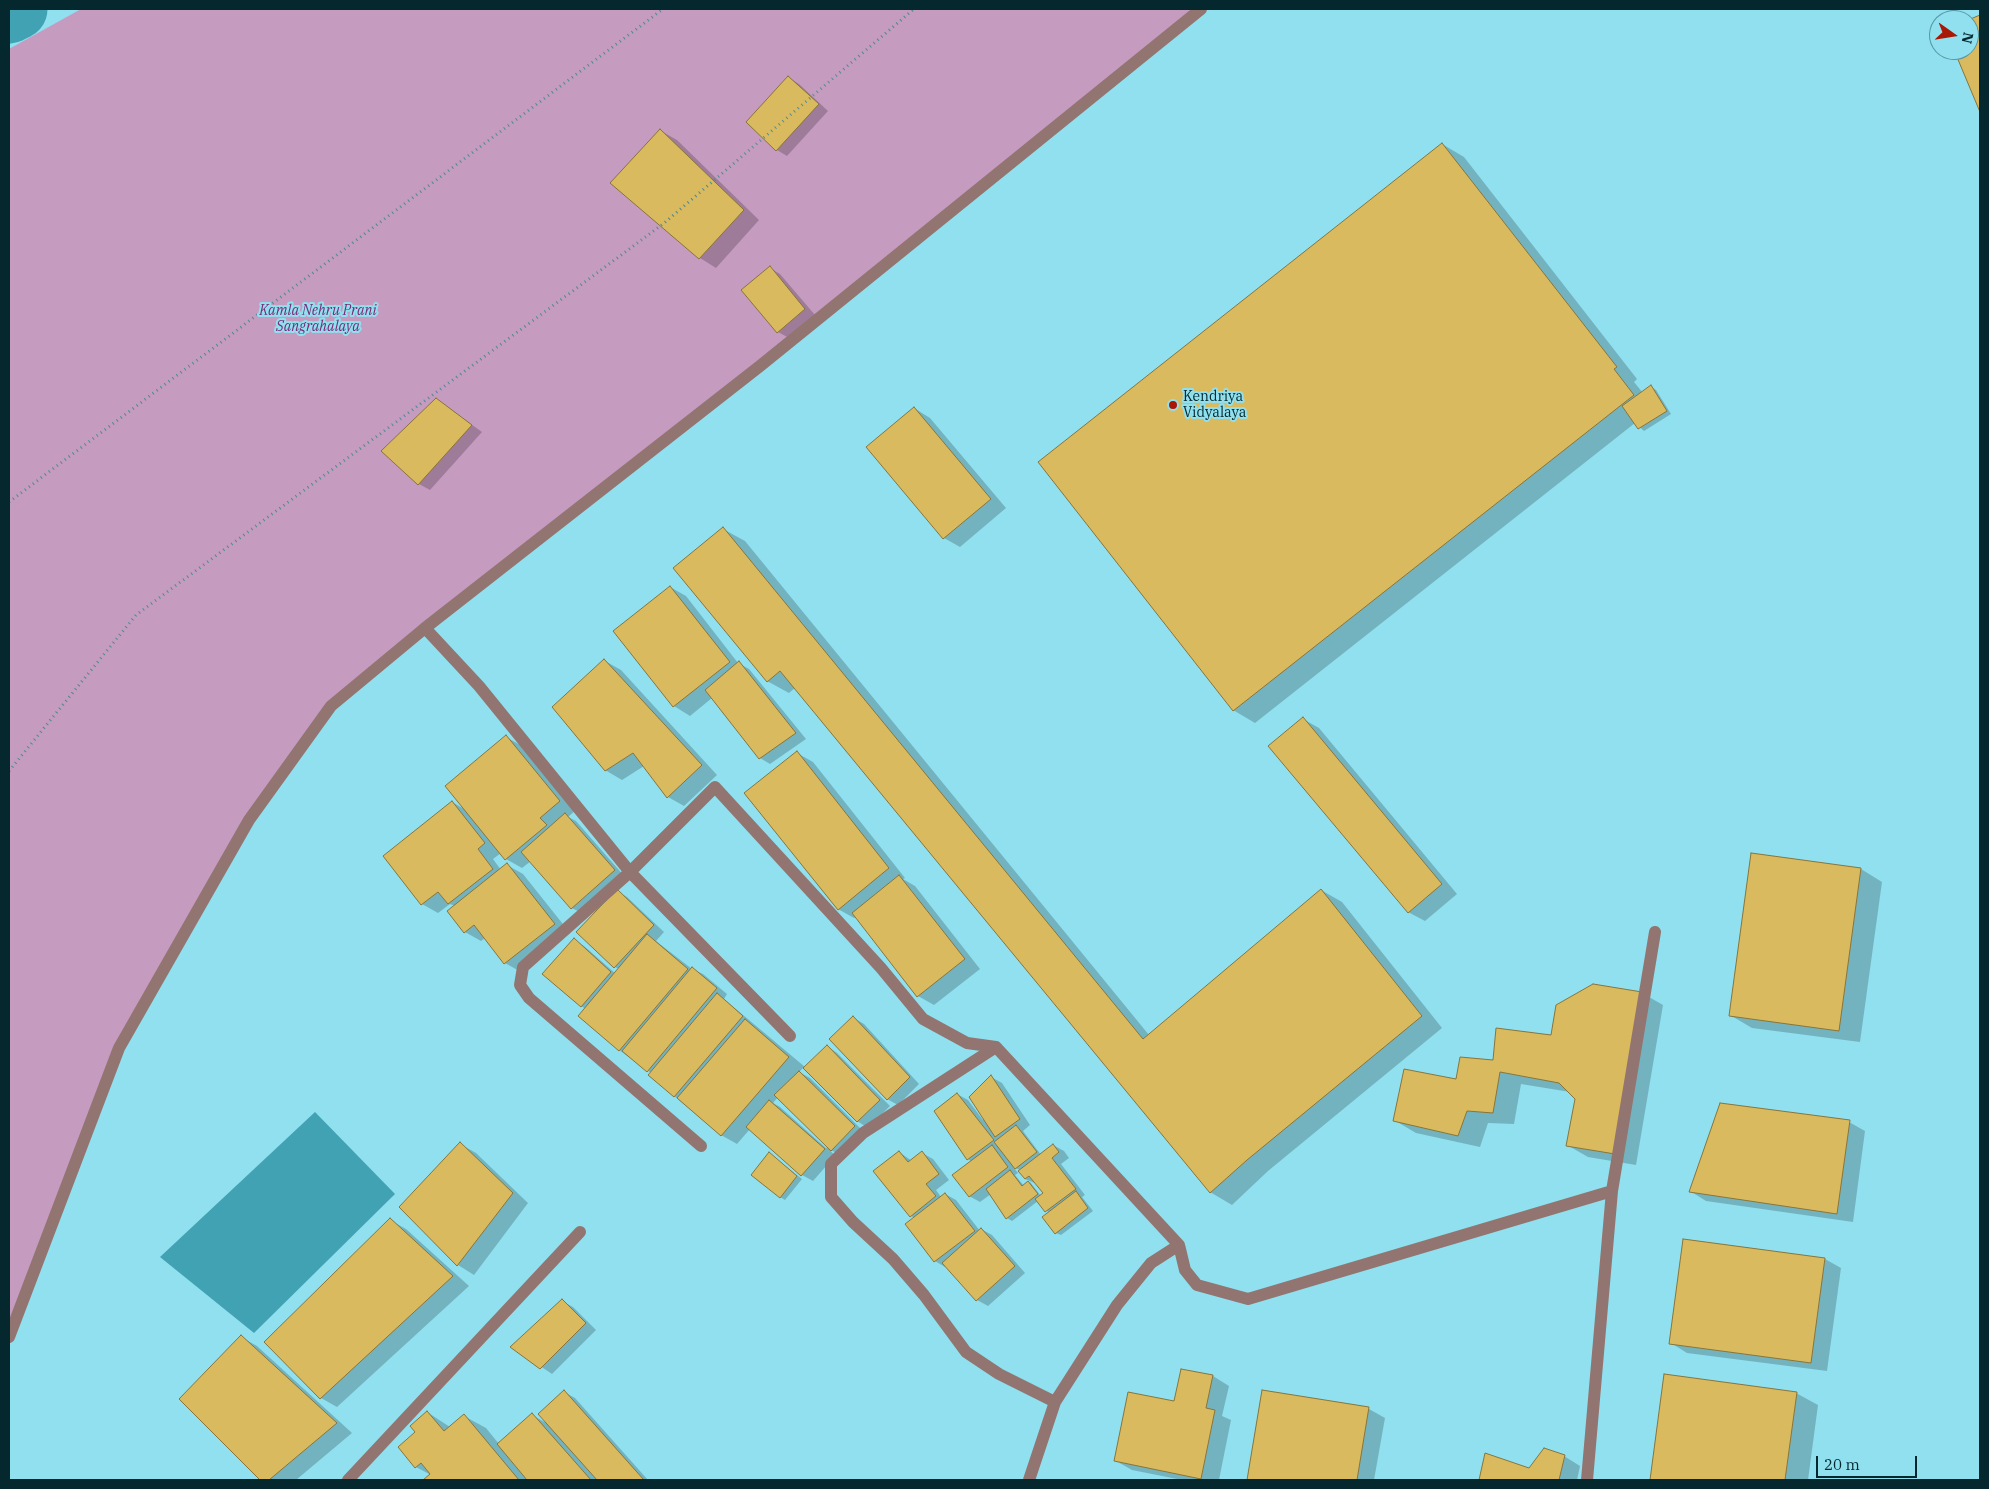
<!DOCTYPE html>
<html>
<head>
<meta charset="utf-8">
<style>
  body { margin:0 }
  #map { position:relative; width:1989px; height:1489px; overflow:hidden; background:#90e0ef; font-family:"IBM Plex Serif",serif }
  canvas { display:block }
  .frame { position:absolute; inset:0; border:10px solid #04282e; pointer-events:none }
  .north { position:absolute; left:1929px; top:10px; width:50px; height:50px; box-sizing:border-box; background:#90e0ef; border:1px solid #5896a2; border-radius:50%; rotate:103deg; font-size:14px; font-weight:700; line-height:20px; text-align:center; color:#04282e }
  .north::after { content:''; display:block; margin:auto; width:18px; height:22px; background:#a91707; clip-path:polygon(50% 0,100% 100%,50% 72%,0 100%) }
  .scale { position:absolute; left:1816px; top:1456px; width:101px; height:22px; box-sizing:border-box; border:2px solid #04282e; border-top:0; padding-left:6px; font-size:15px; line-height:18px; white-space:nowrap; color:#04282e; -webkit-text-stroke:4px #90e0ef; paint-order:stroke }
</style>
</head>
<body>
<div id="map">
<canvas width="1989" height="1489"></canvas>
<div class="frame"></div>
<div class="north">N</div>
<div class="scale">20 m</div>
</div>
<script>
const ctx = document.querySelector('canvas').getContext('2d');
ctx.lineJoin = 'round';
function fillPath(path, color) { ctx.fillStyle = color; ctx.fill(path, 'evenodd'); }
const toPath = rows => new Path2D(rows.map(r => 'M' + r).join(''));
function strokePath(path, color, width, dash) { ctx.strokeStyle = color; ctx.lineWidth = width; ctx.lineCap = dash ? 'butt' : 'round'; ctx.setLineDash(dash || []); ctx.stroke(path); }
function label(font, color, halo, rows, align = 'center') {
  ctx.font = font + ' "IBM Plex Serif",serif'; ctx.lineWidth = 4; ctx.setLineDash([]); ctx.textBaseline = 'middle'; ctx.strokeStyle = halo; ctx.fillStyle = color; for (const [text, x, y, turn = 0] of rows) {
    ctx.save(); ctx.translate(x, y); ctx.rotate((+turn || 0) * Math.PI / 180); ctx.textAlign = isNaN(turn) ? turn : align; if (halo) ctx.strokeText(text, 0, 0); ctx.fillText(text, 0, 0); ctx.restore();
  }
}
fillPath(toPath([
  [81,9,1201,9,331,706,249,820,119,1048,9,1337,9,49]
]), '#c69bc0');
fillPath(toPath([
  [315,1112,395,1194,254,1333,160,1257]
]), '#40a2b3');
fillPath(toPath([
  [1980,16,1980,109,1956,50,1969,50,1969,21],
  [788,77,799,84,828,111,787,156,777,150],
  [661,131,677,140,759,220,716,268,700,258,612,182],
  [1442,144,1464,157,1637,379,1634,382,1643,393,1651,387,1656,390,1671,414,1644,431,1635,423,1255,723,1233,710],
  [770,268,780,274,815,315,789,338,778,332,743,290],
  [436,399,482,432,430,490,419,484,383,451],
  [914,408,930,418,1006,508,960,547,944,538],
  [723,529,745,541,1149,1035,1321,890,1342,902,1442,1028,1268,1171,1232,1205,1210,1192,796,687,789,693,767,681],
  [670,587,686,596,738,663,749,669,806,739,770,764,760,758,712,698,690,716,674,706,615,631],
  [605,661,621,670,717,775,684,806,668,797,644,766,622,780,605,770],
  [1303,719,1319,728,1457,894,1425,921,1408,912],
  [506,737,522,746,576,810,568,817,576,821,625,877,583,914,572,908,531,861,522,868,506,859,501,853,493,859,501,870,507,865,523,874,570,933,521,972,505,963,485,938,481,941,465,932,455,906,450,904,438,913,422,904,452,802,466,810],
  [797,753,813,762,905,878,903,879,915,886,980,969,934,1005,918,996,856,917,854,918,838,909],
  [1861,869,1882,882,1860,1042,1752,1028,1730,1015],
  [617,891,627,897,664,932,656,941,692,969,703,974,727,994,724,999,805,1067,827,1046,837,1053,890,1106,868,1128,857,1121,804,1067,799,1072,810,1078,865,1133,842,1156,829,1149,835,1156,813,1181,802,1175,750,1129,737,1144,721,1135,674,1096,651,1073,619,1050,586,1009,581,1006,574,940,584,946,616,974,619,969,615,967],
  [778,1097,828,1147,826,1148,780,1107,773,1103],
  [1642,993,1663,1005,1636,1165,1588,1157,1567,1145,1576,1098,1570,1092,1521,1084,1514,1124,1488,1123,1480,1147,1416,1133,1394,1120,1457,1080,1494,1061,1552,1036],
  [854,1018,864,1024,919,1084,898,1105,887,1099],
  [991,1077,1002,1083,1030,1125,1023,1131,1041,1155,1053,1145,1064,1151,1069,1158,1061,1164,1085,1195,1082,1197,1093,1211,1061,1235,1056,1233,1049,1213,1038,1201,1012,1221,1007,1218,991,1194,980,1202,969,1196,972,1162,968,1159,957,1094,968,1100,983,1120],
  [1013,1167,1020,1170,1025,1179,1037,1184,1045,1193,1041,1196,1030,1182,1024,1186,1015,1175,1018,1173],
  [1849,1122,1865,1131,1853,1222,1706,1201,1690,1191],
  [460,1144,476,1153,528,1203,474,1275,458,1265,401,1207],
  [899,1152,912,1161,922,1153,933,1159,949,1180,936,1190,941,1197,945,1194,956,1200,980,1231,981,1229,992,1235,1025,1273,988,1306,977,1300,947,1266,945,1267,935,1261,915,1218,911,1216],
  [770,1154,802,1179,785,1200,780,1197],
  [390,1220,406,1229,469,1286,337,1407,321,1398],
  [1825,1259,1841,1268,1827,1371,1687,1353,1671,1343],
  [562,1301,573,1307,596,1330,552,1374,512,1347],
  [241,1337,257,1346,352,1433,296,1480,262,1480,180,1399],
  [1665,1375,1796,1393,1818,1405,1808,1480,1651,1480],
  [1213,1376,1229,1386,1222,1416,1231,1420,1219,1480,1182,1480,1132,1470,1116,1461,1175,1402],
  [1263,1391,1369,1409,1385,1418,1374,1480,1248,1480],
  [564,1392,575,1398,648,1480,425,1480,431,1475,416,1467,417,1432,427,1412,450,1427,464,1416,486,1428,499,1444,532,1415,548,1424],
  [1486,1455,1529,1469,1564,1456,1580,1466,1577,1480,1480,1480]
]), '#0003');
strokePath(toPath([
  [9,13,17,9]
]), '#40a2b3', 61);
const building = toPath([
  [1980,15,1980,112,1954,50,1969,50,1968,20,1980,15],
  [788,76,819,104,776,151,746,122,788,76],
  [660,129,744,210,699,259,610,183,660,129],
  [1442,143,1617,367,1614,369,1634,395,1233,711,1038,462,1442,143],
  [770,266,805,309,777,333,741,290,770,266],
  [1651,385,1667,411,1638,429,1622,406,1651,385],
  [436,398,472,425,418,485,381,451,436,398],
  [914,407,991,499,943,539,866,447,914,407],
  [723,527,1143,1039,1321,889,1422,1016,1247,1160,1210,1193,780,671,767,682,673,568,723,527],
  [670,586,730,662,673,707,613,631,670,586],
  [604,659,702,765,667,798,633,753,605,771,552,707,604,659],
  [739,661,796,733,759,759,705,690,739,661],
  [1303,717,1442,884,1408,913,1268,746,1303,717],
  [506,735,560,801,540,818,547,825,505,860,445,786,506,735],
  [797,751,889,868,838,910,744,793,797,751],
  [452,801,485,843,478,849,493,869,448,904,438,892,421,905,383,856,452,801],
  [565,813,615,870,571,909,521,852,565,813],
  [1751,853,1861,868,1839,1031,1729,1016,1751,853],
  [507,863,555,924,504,964,474,925,464,933,447,911,507,863],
  [899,875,965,959,917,997,852,913,899,875],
  [617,889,654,925,614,968,576,932,617,889],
  [647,934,688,969,619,1051,578,1016,647,934],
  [574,938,611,972,581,1007,542,974,574,938],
  [692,967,717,988,647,1072,622,1051,692,967],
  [1593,984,1642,992,1615,1154,1566,1146,1575,1099,1559,1083,1500,1072,1493,1113,1467,1111,1458,1136,1393,1121,1404,1069,1456,1079,1460,1057,1493,1060,1496,1028,1551,1035,1556,1005,1593,984],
  [717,993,743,1016,674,1097,648,1075,717,993],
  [853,1016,910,1077,887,1100,829,1039,853,1016],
  [745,1019,789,1057,721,1136,677,1098,745,1019],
  [827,1045,880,1100,857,1122,803,1068,827,1045],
  [799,1071,855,1126,831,1151,774,1095,799,1071],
  [991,1075,1020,1119,995,1137,969,1097,991,1075],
  [957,1093,994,1140,967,1160,934,1111,957,1093],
  [769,1100,825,1149,801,1176,746,1127,769,1100],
  [1720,1103,1850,1120,1837,1214,1689,1192,1720,1103],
  [1016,1125,1037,1152,1015,1169,994,1142,1016,1125],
  [460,1142,513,1193,457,1266,399,1207,460,1142],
  [1053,1144,1059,1152,1052,1158,1076,1189,1045,1212,1035,1199,1043,1193,1029,1176,1025,1179,1018,1171,1053,1144],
  [992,1145,1008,1167,969,1197,952,1175,992,1145],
  [899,1151,908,1162,922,1151,939,1174,926,1184,936,1196,910,1217,873,1171,899,1151],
  [769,1152,797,1176,780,1198,751,1175,769,1152],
  [1010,1170,1022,1186,1028,1181,1038,1194,1006,1219,986,1189,1010,1170],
  [1076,1191,1088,1208,1055,1234,1042,1217,1076,1191],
  [945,1193,975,1231,934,1262,905,1224,945,1193],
  [390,1218,453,1276,320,1399,264,1342,390,1218],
  [981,1228,1015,1266,976,1301,942,1263,981,1228],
  [1683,1239,1825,1258,1811,1363,1669,1344,1683,1239],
  [562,1299,586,1323,540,1369,510,1347,562,1299],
  [241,1335,337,1423,269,1480,260,1480,179,1399,241,1335],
  [1181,1369,1213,1375,1206,1408,1215,1410,1201,1479,1114,1461,1128,1392,1174,1401,1181,1369],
  [1664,1374,1797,1392,1785,1480,1650,1480,1664,1374],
  [564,1390,644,1480,597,1480,538,1414,564,1390],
  [1262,1390,1369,1407,1357,1480,1247,1480,1262,1390],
  [427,1411,444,1431,464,1414,519,1480,423,1480,430,1474,421,1463,415,1468,398,1447,415,1432,410,1426,427,1411],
  [532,1413,591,1480,527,1480,497,1444,532,1413],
  [1544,1448,1565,1455,1559,1480,1479,1480,1485,1453,1529,1468,1544,1448]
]);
fillPath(building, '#d9ba5f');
strokePath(building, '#88743a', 1);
strokePath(toPath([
  [9,502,663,9],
  [9,771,136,615,663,224,914,9]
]), '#4e8993', 3, [1, 4]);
strokePath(toPath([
  [425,628,479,686,630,872,790,1036],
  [996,1047,863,1133,831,1164,831,1197,853,1222,893,1259,924,1295,966,1352,999,1374,1055,1402,1029,1480],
  [701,1146,529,998,520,985,523,967,630,872,715,787,881,968,923,1019,967,1043,996,1047,1179,1245,1185,1270,1197,1285,1248,1299,1612,1191],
  [9,1337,119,1048,249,820,331,706,425,628,760,366,1201,9],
  [1055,1402,1117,1305,1151,1263,1179,1245],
  [348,1480,580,1232],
  [1587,1480,1612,1191,1655,932]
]), '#927570', 12);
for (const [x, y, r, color] of [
  [1173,405,5,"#a91707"]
]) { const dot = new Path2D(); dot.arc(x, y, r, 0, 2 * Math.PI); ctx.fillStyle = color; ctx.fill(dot); strokePath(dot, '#90e0ef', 2); }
label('italic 14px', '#7b2a76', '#90e0ef', [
  ["Kamla Nehru Prani",318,311],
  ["Sangrahalaya",318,327]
]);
label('14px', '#04282e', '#90e0ef', [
  ["Kendriya",1183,397],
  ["Vidyalaya",1183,413]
], 'left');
</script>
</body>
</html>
